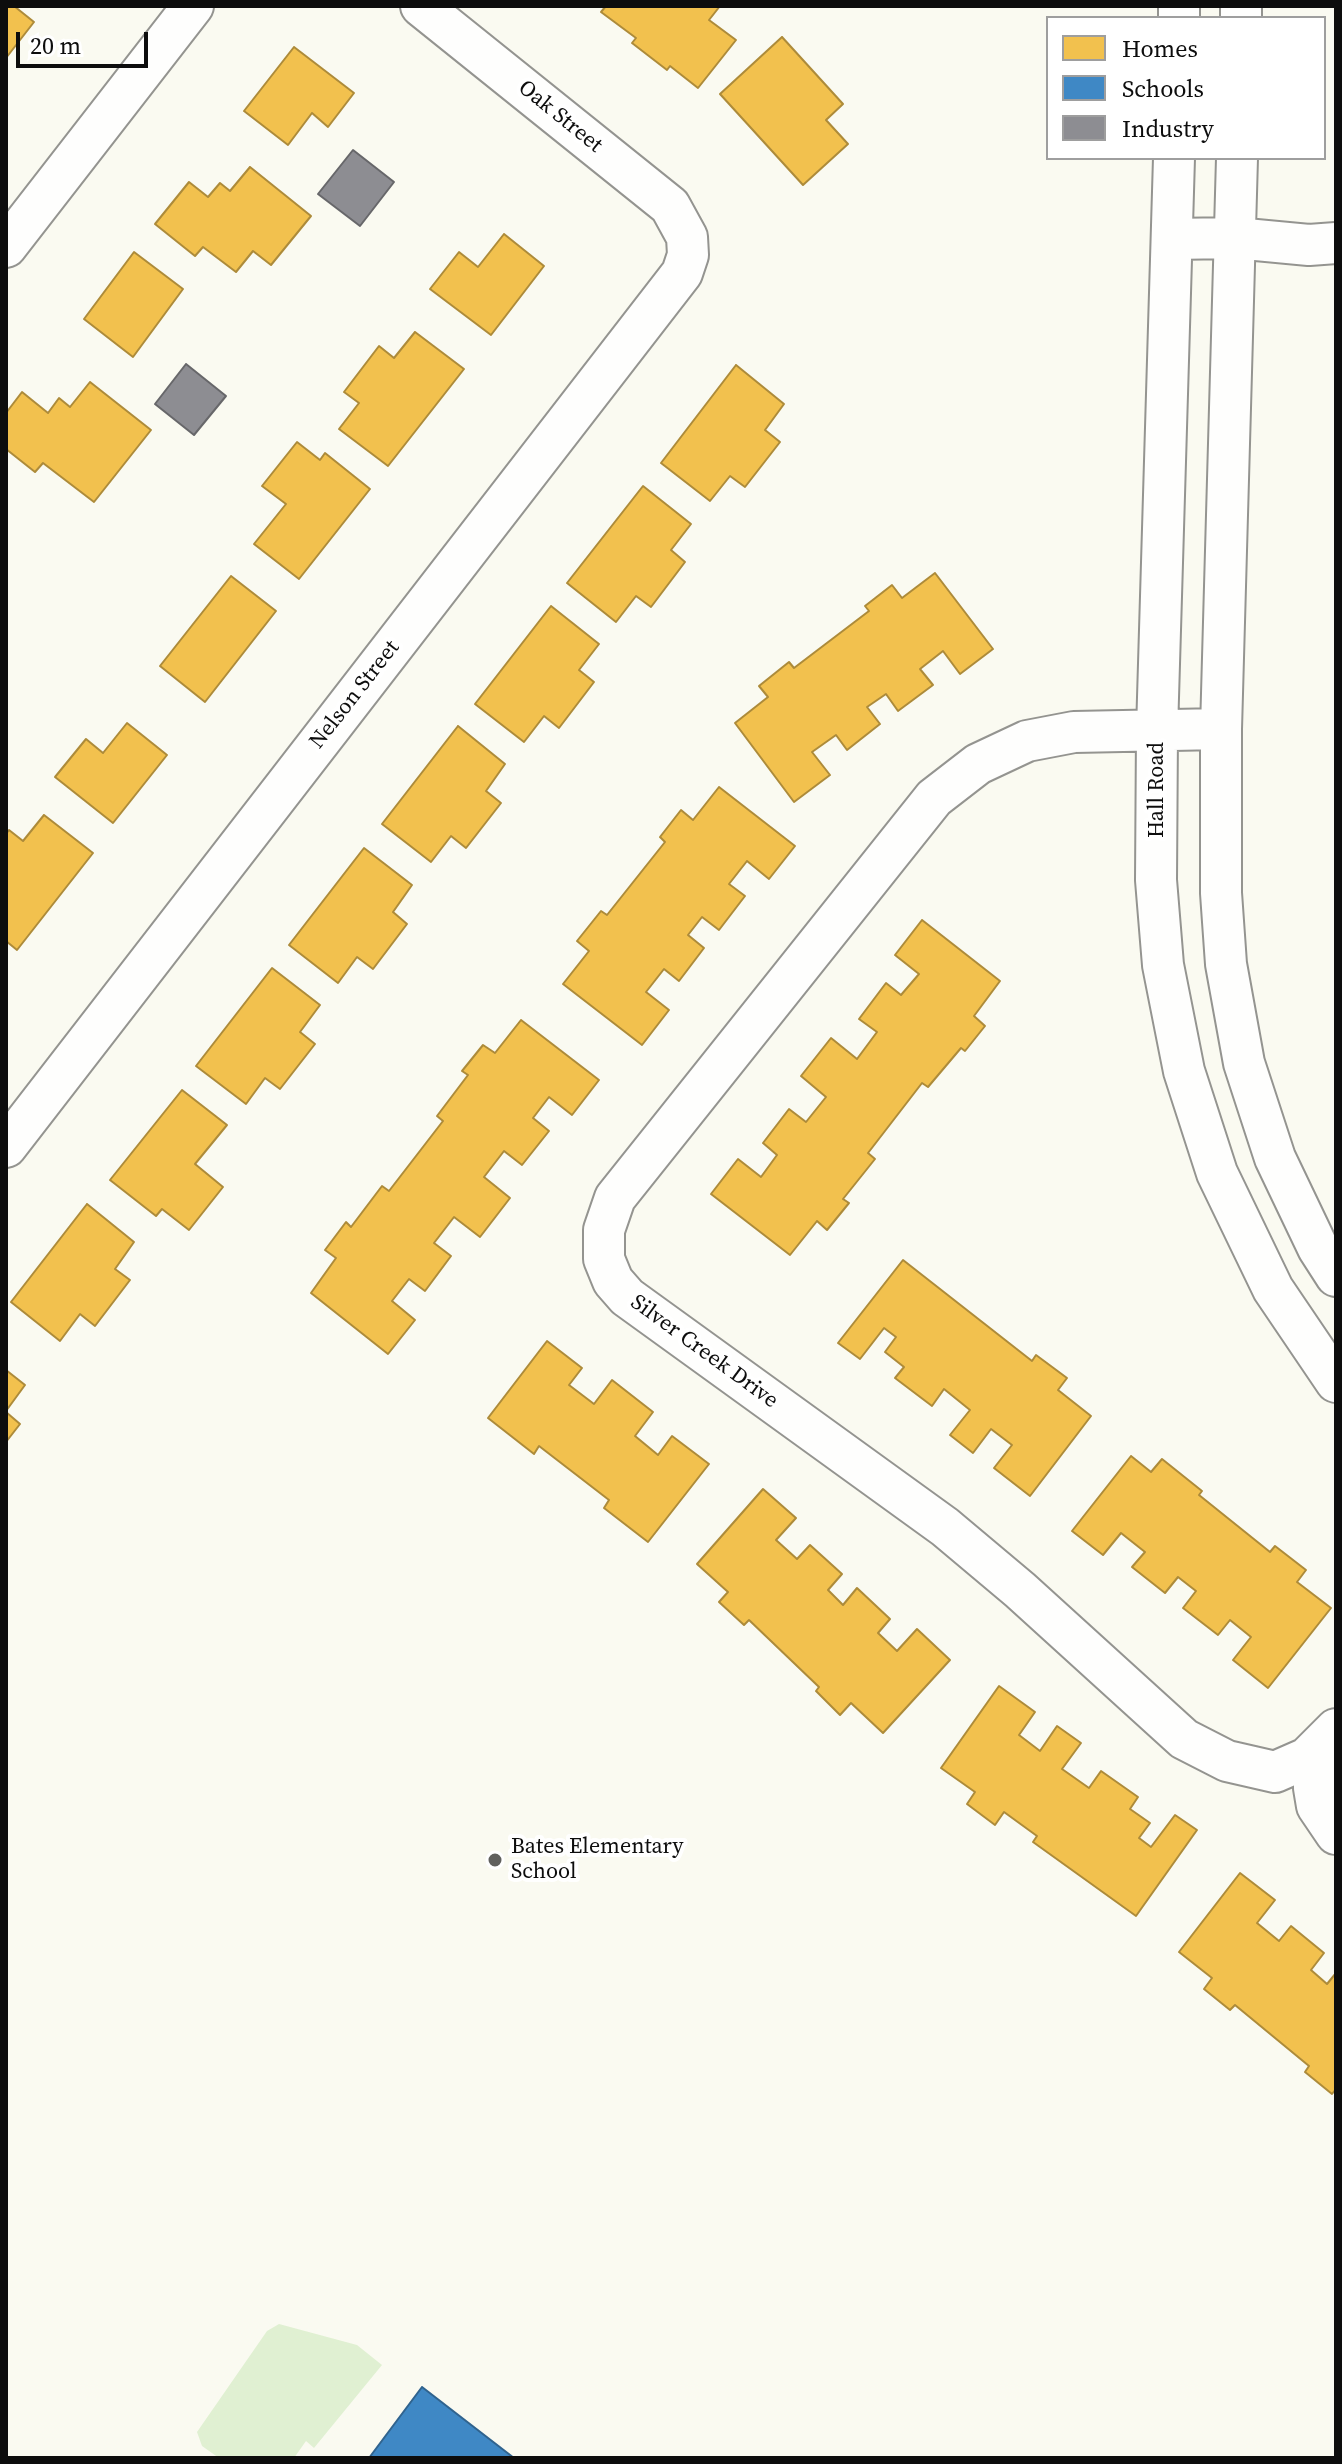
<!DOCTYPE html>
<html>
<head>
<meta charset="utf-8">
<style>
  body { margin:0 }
  #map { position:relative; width:1342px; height:2464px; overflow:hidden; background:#fafaf1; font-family:"Source Serif 4",serif }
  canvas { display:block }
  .frame { position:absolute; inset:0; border:8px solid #0d0d0d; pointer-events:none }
  .legend { position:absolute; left:1046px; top:16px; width:280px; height:144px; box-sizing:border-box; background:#fff; border:2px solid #9e9e9e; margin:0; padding:10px 14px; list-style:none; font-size:24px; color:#0d0d0d }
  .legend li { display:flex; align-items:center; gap:16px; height:40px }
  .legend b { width:40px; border:2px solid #9e9e9e }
  .scale { position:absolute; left:16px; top:32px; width:132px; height:36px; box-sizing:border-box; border:4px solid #0d0d0d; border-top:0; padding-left:10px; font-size:24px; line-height:28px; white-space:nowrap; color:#0d0d0d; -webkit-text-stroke:6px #fff; paint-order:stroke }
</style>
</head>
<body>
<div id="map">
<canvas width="1342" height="2464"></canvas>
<div class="frame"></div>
<ul class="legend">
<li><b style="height:22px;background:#f2c14e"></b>Homes</li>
<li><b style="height:22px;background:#3f88c5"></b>Schools</li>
<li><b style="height:22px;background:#8d8d92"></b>Industry</li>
</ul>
<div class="scale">20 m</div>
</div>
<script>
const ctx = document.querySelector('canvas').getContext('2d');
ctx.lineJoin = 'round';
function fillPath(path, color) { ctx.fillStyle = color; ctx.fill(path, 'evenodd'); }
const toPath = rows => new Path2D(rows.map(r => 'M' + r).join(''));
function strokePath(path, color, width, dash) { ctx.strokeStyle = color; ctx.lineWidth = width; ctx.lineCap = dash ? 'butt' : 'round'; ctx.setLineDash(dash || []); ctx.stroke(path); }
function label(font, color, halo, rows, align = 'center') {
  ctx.font = font + ' "Source Serif 4",serif'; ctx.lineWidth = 8; ctx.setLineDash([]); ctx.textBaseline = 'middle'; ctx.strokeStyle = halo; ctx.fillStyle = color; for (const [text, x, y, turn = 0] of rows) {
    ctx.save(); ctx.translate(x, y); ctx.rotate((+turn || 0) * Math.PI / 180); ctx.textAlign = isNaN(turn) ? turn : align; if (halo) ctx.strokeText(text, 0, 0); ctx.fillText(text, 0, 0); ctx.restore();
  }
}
fillPath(toPath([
  [279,2324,357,2345,382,2365,314,2448,306,2441,294,2458,219,2458,202,2446,197,2432,267,2331]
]), '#e0f0d2');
const homes = toPath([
  [6,6,14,6,34,22,6,58,6,6],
  [606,6,720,6,709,20,736,40,698,88,670,66,667,70,632,43,636,38,601,12,606,6],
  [782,37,843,104,826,120,848,144,803,185,720,94,782,37],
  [294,47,354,93,328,127,312,113,288,145,244,111,294,47],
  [250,167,311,216,271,265,253,251,236,272,203,247,195,256,155,224,189,182,208,197,220,183,230,191,250,167],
  [504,234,544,266,491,335,430,289,459,252,478,267,504,234],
  [134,252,183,289,133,357,84,319,134,252],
  [415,332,464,369,388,466,339,429,359,403,344,392,379,346,394,358,415,332],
  [736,365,784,404,765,430,780,442,745,487,730,476,710,501,661,463,736,365],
  [90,382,151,430,94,502,43,463,35,472,6,449,6,413,22,392,48,413,59,398,70,407,90,382],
  [297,442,320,460,325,453,370,489,299,579,254,544,286,504,262,486,297,442],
  [643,486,691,524,671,550,685,562,651,607,636,596,616,622,567,583,643,486],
  [935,573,993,649,960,674,943,651,920,669,933,685,898,711,886,694,867,707,880,724,847,750,836,735,812,752,830,775,794,802,735,723,768,697,759,686,789,662,794,668,869,611,865,606,892,585,902,598,935,573],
  [231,576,276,611,205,702,160,666,231,576],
  [551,606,599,644,579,670,594,682,559,728,544,716,524,742,475,704,551,606],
  [127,723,167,755,113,823,55,777,86,739,103,753,127,723],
  [458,726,505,764,486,791,501,803,466,848,451,836,431,862,382,824,458,726],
  [719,787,795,846,769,879,747,861,729,884,745,896,719,930,702,917,688,935,704,948,679,981,664,969,646,992,669,1010,642,1045,563,984,589,951,577,941,601,911,607,915,665,842,660,837,681,810,693,820,719,787],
  [44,815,93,853,17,950,6,941,6,834,9,830,23,841,44,815],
  [364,848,412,885,393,912,407,924,373,969,357,957,338,983,289,945,364,848],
  [922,920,1000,981,974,1016,985,1026,965,1051,961,1048,928,1087,922,1083,868,1153,875,1159,843,1199,849,1203,827,1230,817,1221,790,1255,711,1194,738,1159,761,1177,777,1155,763,1143,789,1109,806,1122,826,1097,801,1076,831,1038,857,1059,877,1032,859,1019,886,983,901,995,919,974,895,955,922,920],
  [272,968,320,1005,300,1032,315,1044,280,1089,265,1078,246,1104,196,1066,272,968],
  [521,1020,599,1080,572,1115,549,1097,533,1118,549,1131,522,1165,504,1151,484,1177,510,1198,480,1237,454,1217,434,1243,451,1256,425,1291,409,1279,392,1301,415,1320,388,1354,311,1293,336,1258,325,1250,346,1222,351,1227,382,1186,389,1191,443,1121,437,1116,468,1075,462,1071,483,1045,495,1053,521,1020],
  [182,1090,227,1125,195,1164,223,1187,189,1230,162,1209,156,1216,110,1180,182,1090],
  [87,1204,134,1242,115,1269,130,1280,95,1326,80,1314,60,1341,11,1302,87,1204],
  [903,1260,1032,1361,1036,1355,1067,1378,1058,1390,1091,1416,1030,1496,994,1468,1012,1445,991,1429,973,1453,950,1435,970,1410,944,1389,932,1406,895,1378,904,1367,885,1352,896,1337,884,1328,860,1359,838,1343,903,1260],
  [547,1341,582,1368,569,1385,594,1404,612,1380,653,1412,635,1436,658,1455,672,1436,709,1464,648,1542,604,1508,609,1500,539,1446,534,1454,488,1418,547,1341],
  [6,1370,25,1385,6,1411,6,1370],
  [6,1412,20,1424,6,1442,6,1412],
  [1131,1456,1151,1472,1162,1459,1202,1491,1199,1495,1270,1552,1275,1546,1306,1570,1297,1582,1331,1608,1268,1688,1233,1660,1251,1637,1230,1620,1218,1635,1183,1608,1196,1591,1178,1577,1165,1593,1132,1567,1145,1552,1121,1533,1103,1555,1072,1531,1131,1456],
  [763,1489,796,1518,776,1540,797,1559,810,1545,842,1574,828,1590,843,1605,857,1588,890,1619,878,1633,897,1651,917,1629,950,1660,883,1733,851,1703,840,1715,816,1691,819,1687,749,1620,744,1625,719,1602,728,1592,697,1564,763,1489],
  [999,1686,1035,1712,1019,1735,1040,1751,1057,1726,1081,1743,1062,1769,1089,1788,1101,1771,1138,1797,1130,1809,1150,1823,1139,1838,1151,1847,1175,1815,1197,1830,1136,1916,1033,1842,1037,1836,1004,1812,995,1825,967,1804,975,1792,941,1768,999,1686],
  [1240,1873,1275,1900,1257,1923,1279,1941,1291,1926,1324,1953,1311,1970,1327,1984,1336,1973,1336,2089,1332,2094,1305,2072,1309,2066,1235,2005,1230,2010,1204,1989,1212,1978,1179,1952,1240,1873]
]);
fillPath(homes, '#f2c14e');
strokePath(homes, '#ad8b3a', 2);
const schools = toPath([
  [422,2387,514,2458,369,2458,422,2387]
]);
fillPath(schools, '#3f88c5');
strokePath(schools, '#30638e', 2);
const industry = toPath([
  [353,150,394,182,360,226,318,194,353,150],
  [186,364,226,396,194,435,155,404,186,364]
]);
fillPath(industry, '#8d8d92');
strokePath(industry, '#67676a', 2);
const minor = toPath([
  [1179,18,1179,6],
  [1241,18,1241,6],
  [1174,158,1157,731,1156,880,1163,965,1184,1071,1217,1173,1273,1289,1336,1382],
  [1237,158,1221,729,1221,893,1226,964,1244,1063,1275,1158,1318,1248,1336,1276],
  [1172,239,1235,238,1309,245,1336,243],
  [6,247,193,6],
  [1221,729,1074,732,1027,741,978,764,934,798,615,1198,604,1230,604,1259,613,1281,627,1297,945,1527,1020,1590,1184,1739,1227,1761,1275,1772,1307,1758,1336,1729],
  [6,1147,682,273,688,255,687,237,670,206,421,6],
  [1328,1739,1314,1771,1314,1788,1317,1806,1336,1834]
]);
strokePath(minor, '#949490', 44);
strokePath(minor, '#fefefd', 40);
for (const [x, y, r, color] of [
  [495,1860,8,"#60605d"]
]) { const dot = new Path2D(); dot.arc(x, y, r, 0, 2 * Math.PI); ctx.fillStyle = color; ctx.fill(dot); strokePath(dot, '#fff', 3); }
label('22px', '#0d0d0d', '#fff', [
  ["Oak Street",560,117,39],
  ["Nelson Street",355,695,-52],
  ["Hall Road",1157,790,-90],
  ["Silver Creek Drive",704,1352,36]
]);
label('22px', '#0d0d0d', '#fff', [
  ["Bates Elementary",511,1847],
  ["School",511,1872]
], 'left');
</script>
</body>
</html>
